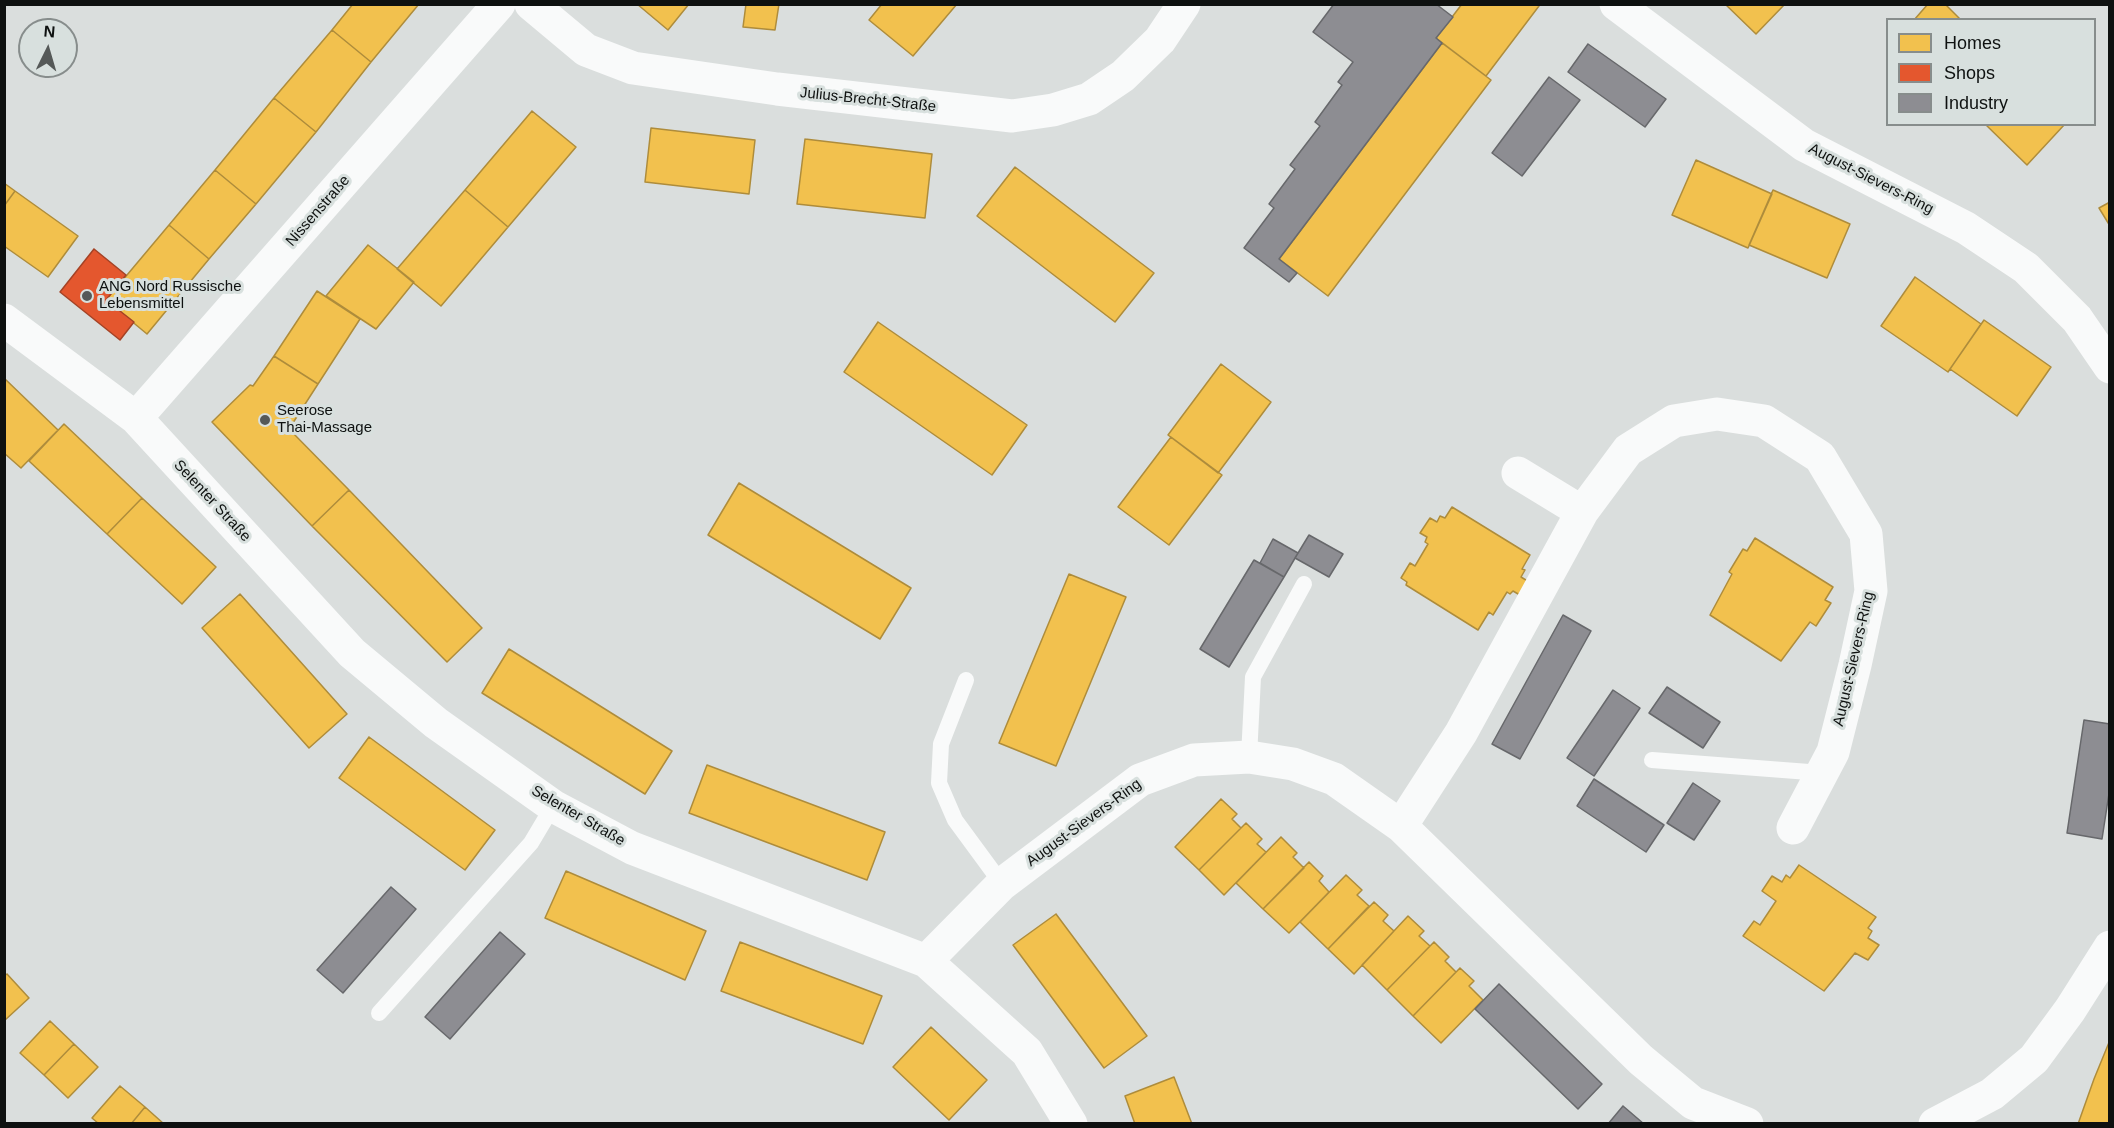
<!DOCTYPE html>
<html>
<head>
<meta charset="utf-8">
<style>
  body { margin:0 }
  #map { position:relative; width:2114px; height:1128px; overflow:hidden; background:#dadedd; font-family:Helvetica,sans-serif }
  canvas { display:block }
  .frame { position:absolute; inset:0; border:6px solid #0e1110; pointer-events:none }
  .legend { position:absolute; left:1886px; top:18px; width:210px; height:108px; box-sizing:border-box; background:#d8e0de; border:2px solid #878d8c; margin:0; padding:8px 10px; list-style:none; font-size:18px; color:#0e1110 }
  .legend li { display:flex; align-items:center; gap:12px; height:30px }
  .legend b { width:30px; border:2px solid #878d8c }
  .north { position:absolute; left:18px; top:18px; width:60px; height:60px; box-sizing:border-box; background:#d8e0de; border:2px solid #878d8c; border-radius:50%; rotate:5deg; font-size:16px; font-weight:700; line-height:24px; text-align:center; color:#0e1110 }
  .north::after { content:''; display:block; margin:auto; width:21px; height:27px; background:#555958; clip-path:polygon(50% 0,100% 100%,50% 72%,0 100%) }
</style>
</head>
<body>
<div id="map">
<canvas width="2114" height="1128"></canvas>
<div class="frame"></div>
<ul class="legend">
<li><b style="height:16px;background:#f2c14e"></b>Homes</li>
<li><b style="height:16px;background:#e4572e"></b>Shops</li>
<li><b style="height:16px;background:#8d8d92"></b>Industry</li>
</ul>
<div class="north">N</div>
</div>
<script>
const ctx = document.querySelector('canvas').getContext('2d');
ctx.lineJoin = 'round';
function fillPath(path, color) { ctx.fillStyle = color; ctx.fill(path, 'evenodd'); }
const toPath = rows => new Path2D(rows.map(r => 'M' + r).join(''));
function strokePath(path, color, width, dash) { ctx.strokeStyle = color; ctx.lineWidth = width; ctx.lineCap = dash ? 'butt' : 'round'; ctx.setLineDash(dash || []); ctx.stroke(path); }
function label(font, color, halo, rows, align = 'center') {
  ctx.font = font + ' Helvetica,sans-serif'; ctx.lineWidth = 6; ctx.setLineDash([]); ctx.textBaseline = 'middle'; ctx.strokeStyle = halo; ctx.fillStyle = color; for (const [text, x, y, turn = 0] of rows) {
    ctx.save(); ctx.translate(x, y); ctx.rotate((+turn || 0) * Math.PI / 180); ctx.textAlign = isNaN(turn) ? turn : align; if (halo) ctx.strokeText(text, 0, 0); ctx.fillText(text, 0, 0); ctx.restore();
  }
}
const homes = toPath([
  [353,4,419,4,371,62,332,30,353,4],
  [637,4,689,4,668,30,637,4],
  [746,4,779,4,775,30,743,27,746,4],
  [882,4,957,4,913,56,869,20,882,4],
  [1537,4,1539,6,1486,76,1436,38,1462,4,1537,4],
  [1725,4,1785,4,1756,34,1725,4],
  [1928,4,1945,4,1961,20,1914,20,1928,4],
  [332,30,371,62,316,132,274,98,332,30],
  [1442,43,1491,80,1328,296,1279,259,1442,43],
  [274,98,316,132,256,204,215,170,274,98],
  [532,111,576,147,508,227,465,190,532,111],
  [1985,124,2065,124,2027,165,1985,124],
  [651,128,755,140,749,194,645,182,651,128],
  [805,139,932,154,925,218,797,204,805,139],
  [1696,160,1772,194,1748,248,1672,215,1696,160],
  [1015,167,1154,273,1115,322,977,216,1015,167],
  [215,170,256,204,209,259,169,225,215,170],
  [4,183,15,191,4,206,4,183],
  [465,190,508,227,441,306,397,269,465,190],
  [1773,190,1850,224,1827,278,1749,245,1773,190],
  [15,191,78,236,48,277,4,246,4,206,15,191],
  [2110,202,2110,226,2099,208,2110,202],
  [169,225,209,259,147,334,106,300,169,225],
  [368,245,414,282,376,329,326,296,368,245],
  [1915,277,1981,324,1948,372,1881,326,1915,277],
  [317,291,360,319,318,384,274,356,317,291],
  [1984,320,2051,367,2017,416,1950,369,1984,320],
  [878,322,1027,425,992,475,844,372,878,322],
  [274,356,318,384,289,429,349,490,312,526,212,422,250,385,253,386,274,356],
  [1221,364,1271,402,1218,473,1168,435,1221,364],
  [4,378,58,430,21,468,4,453,4,378],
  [64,424,142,498,107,534,29,461,64,424],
  [1171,437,1222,475,1169,545,1118,507,1171,437],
  [739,483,911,588,880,639,708,535,739,483],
  [349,490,482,628,447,662,312,526,349,490],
  [142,498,216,567,182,604,107,534,142,498],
  [1452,507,1530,555,1522,569,1525,570,1521,577,1534,585,1525,598,1513,591,1510,594,1507,592,1493,615,1489,612,1478,630,1406,585,1407,582,1401,578,1410,563,1415,566,1428,544,1425,542,1427,537,1420,533,1430,518,1437,522,1440,516,1445,518,1452,507],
  [1755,538,1833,587,1825,600,1831,603,1816,626,1810,622,1781,661,1710,615,1732,574,1729,572,1743,549,1747,551,1755,538],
  [1069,574,1126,597,1056,766,999,743,1069,574],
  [240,594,347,714,309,748,202,628,240,594],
  [509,649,672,751,645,794,482,693,509,649],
  [369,737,495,830,465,870,339,778,369,737],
  [707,765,885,832,867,880,689,813,707,765],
  [1221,799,1237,814,1232,819,1241,828,1199,870,1175,847,1221,799],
  [1246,823,1262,839,1257,844,1266,852,1224,895,1199,870,1246,823],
  [1281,837,1297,853,1293,857,1304,868,1263,909,1236,883,1281,837],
  [1309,862,1323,876,1319,881,1329,892,1289,933,1263,909,1309,862],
  [1799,865,1876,917,1868,928,1872,931,1868,938,1879,945,1868,960,1855,953,1824,991,1743,936,1754,921,1760,925,1776,901,1762,891,1772,876,1782,882,1786,875,1790,878,1799,865],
  [566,871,706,931,685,980,545,918,566,871],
  [1346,875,1362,890,1357,895,1369,906,1328,949,1300,922,1346,875],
  [1374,902,1388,915,1383,921,1394,931,1354,974,1328,949,1374,902],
  [1056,914,1147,1036,1104,1068,1013,945,1056,914],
  [1408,916,1424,931,1419,936,1430,946,1387,990,1362,965,1408,916],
  [740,942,882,996,863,1044,721,991,740,942],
  [1434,942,1449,957,1445,961,1456,972,1413,1016,1387,990,1434,942],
  [1460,968,1474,981,1469,986,1483,1000,1441,1043,1413,1016,1460,968],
  [7,974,29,998,4,1021,4,976,7,974],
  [50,1021,74,1044,44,1075,20,1053,50,1021],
  [931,1027,987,1080,949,1120,893,1067,931,1027],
  [2110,1040,2110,1124,2078,1124,2094,1079,2110,1040],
  [74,1044,98,1067,68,1098,44,1075,74,1044],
  [1174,1077,1192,1124,1135,1124,1125,1096,1174,1077],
  [120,1086,145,1107,131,1124,99,1124,92,1118,120,1086],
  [145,1107,164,1124,131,1124,145,1107]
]);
fillPath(homes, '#f2c14e');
strokePath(homes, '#ae8c3b', 1.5);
const shops = toPath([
  [94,249,126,275,106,300,134,322,120,340,60,292,94,249]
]);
fillPath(shops, '#e4572e');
strokePath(shops, '#a44225', 1.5);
const industry = toPath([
  [1334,4,1436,4,1453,17,1436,38,1442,43,1279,259,1297,273,1289,282,1244,248,1274,208,1269,204,1295,169,1290,165,1320,126,1315,122,1342,85,1338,82,1353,62,1313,32,1334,4],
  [1588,44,1666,99,1645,127,1568,72,1588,44],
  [1549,77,1580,100,1522,176,1492,153,1549,77],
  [1309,535,1343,554,1329,577,1295,558,1309,535],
  [1273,539,1298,553,1284,577,1260,563,1273,539],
  [1254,560,1284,577,1229,667,1200,649,1254,560],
  [1563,615,1591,631,1520,759,1492,744,1563,615],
  [1667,687,1720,722,1703,748,1649,713,1667,687],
  [1613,690,1640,708,1594,776,1567,758,1613,690],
  [2084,720,2110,724,2110,787,2102,839,2067,833,2084,720],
  [1594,779,1664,825,1646,852,1577,806,1594,779],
  [1693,783,1720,801,1694,840,1667,823,1693,783],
  [391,887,416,909,343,993,317,970,391,887],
  [500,932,525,954,450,1039,425,1017,500,932],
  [1499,984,1602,1084,1578,1109,1475,1009,1499,984],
  [1623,1106,1644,1124,1608,1124,1623,1106]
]);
fillPath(industry, '#8d8d92');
strokePath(industry, '#67686b', 1.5);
strokePath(toPath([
  [966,680,941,744,939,783,955,820,1002,884],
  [1249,757,1253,677,1304,584],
  [1652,760,1822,773],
  [379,1013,531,843,553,806]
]), '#f9fafa', 16);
strokePath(toPath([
  [531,4,586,50,633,68,777,89,1012,116,1053,110,1089,99,1123,76,1160,40,1184,4],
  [1616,4,1804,145,1966,228,2026,268,2077,319,2110,367],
  [4,320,136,418,352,653,436,723,553,806,632,848,926,961,1027,1052,1071,1124],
  [136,418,499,4],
  [1518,473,1582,512],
  [1401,826,1461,733,1582,512,1628,450,1674,421,1717,414,1764,421,1820,457,1866,534,1871,591,1855,665,1833,752,1793,828],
  [926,961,1002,884,1140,780,1194,760,1249,757,1293,764,1334,779,1401,826,1641,1060,1693,1103,1747,1124],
  [1935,1124,1992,1094,2034,1059,2070,1010,2110,947]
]), '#f9fafa', 33);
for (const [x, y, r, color] of [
  [87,296,6,"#555958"],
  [265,420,6,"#555958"]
]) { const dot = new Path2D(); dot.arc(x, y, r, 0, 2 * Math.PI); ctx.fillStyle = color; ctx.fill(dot); strokePath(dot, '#d8e0de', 2); }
label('15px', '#0e1110', '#d8e0de', [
  ["Julius-Brecht-Straße",868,100,6],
  ["August-Sievers-Ring",1871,179,27],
  ["Nissenstraße",318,211,-49],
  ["Selenter Straße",212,501,47],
  ["August-Sievers-Ring",1854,659,-77],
  ["Selenter Straße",578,816,30],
  ["August-Sievers-Ring",1084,823,-36]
]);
label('15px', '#0e1110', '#d8e0de', [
  ["ANG Nord Russische",99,287],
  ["Lebensmittel",99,304],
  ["Seerose",277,411],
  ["Thai-Massage",277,428]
], 'left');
</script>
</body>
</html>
